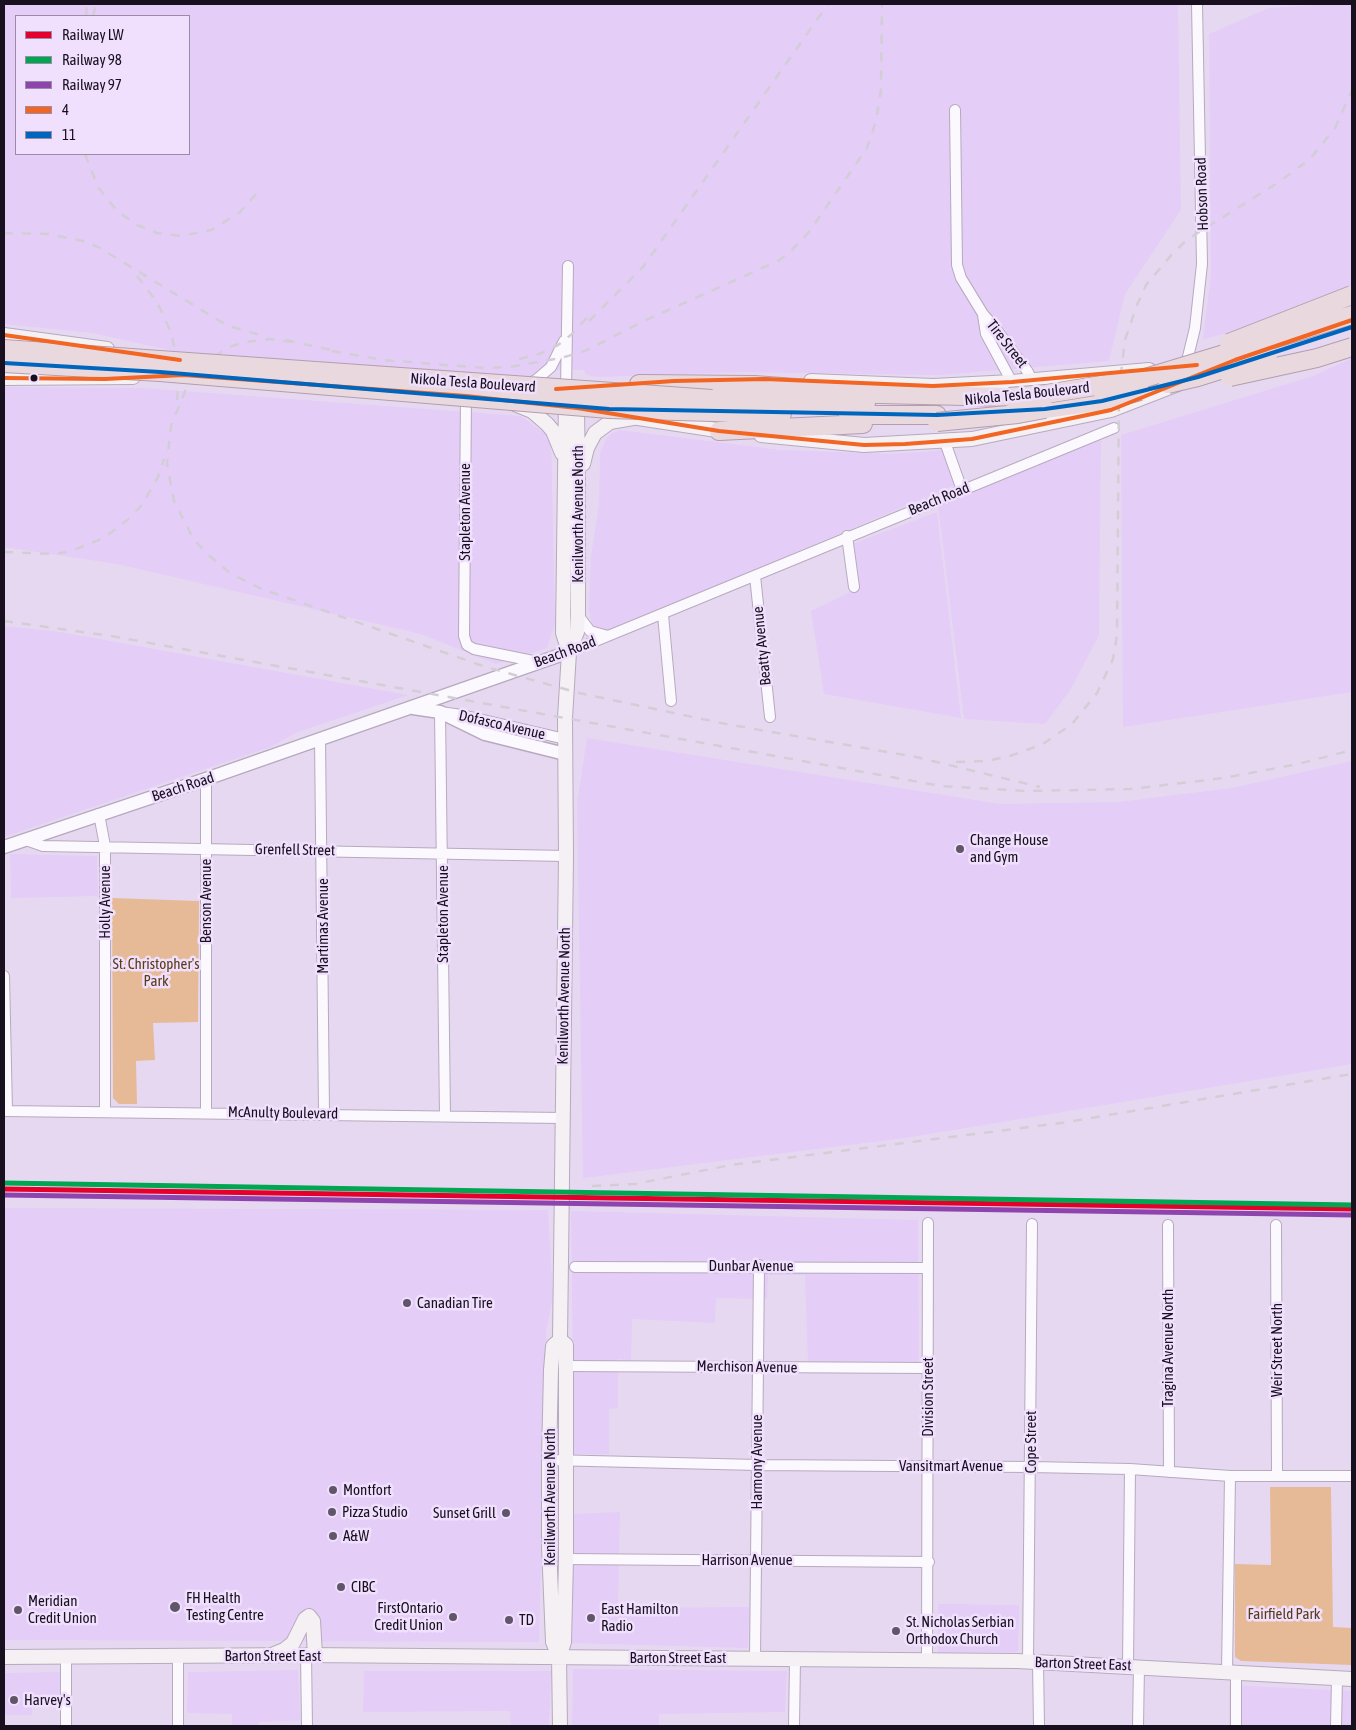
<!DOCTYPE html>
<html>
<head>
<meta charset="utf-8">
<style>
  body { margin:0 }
  #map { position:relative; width:1356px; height:1730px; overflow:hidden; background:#e7d8f2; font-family:"Asap Condensed",sans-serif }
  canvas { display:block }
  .frame { position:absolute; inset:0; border:5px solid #180f1f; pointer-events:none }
  .legend { position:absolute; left:15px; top:15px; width:175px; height:140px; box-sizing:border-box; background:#f0e0fd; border:1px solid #9a8ca4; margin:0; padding:6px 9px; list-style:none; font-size:15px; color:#180f1f }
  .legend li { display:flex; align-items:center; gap:10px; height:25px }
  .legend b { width:25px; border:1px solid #9a8ca4 }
</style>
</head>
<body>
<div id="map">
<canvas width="1356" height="1730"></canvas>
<div class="frame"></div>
<ul class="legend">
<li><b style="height:6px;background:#e4002b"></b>Railway LW</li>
<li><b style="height:6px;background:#00a651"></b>Railway 98</li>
<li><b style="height:6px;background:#8e44ad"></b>Railway 97</li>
<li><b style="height:6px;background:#f26522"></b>4</li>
<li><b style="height:6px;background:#0065bd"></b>11</li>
</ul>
</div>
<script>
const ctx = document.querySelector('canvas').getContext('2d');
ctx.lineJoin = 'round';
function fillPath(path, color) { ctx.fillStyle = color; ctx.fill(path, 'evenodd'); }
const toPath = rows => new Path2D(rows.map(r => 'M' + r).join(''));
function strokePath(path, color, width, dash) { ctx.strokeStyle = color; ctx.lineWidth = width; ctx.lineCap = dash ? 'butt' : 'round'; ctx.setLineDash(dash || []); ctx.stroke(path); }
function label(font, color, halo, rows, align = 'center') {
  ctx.font = font + ' "Asap Condensed",sans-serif'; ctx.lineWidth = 5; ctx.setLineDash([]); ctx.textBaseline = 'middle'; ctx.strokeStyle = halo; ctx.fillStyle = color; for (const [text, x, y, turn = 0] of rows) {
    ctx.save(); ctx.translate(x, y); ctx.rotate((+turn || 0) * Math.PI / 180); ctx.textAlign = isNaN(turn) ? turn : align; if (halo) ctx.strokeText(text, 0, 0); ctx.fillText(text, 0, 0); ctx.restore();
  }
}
fillPath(toPath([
  [4,4,1178,4,1181,210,1125,294,1109,361,939,375,743,372,597,377,586,375,584,370,541,370,533,375,515,379,178,352,92,333,4,324],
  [16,16,189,16,189,154,16,154],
  [1333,4,1352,4,1352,304,1203,339,1211,274,1209,34,1269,8],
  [1352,358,1352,692,1123,727,1121,435,1313,376],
  [4,387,142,388,521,416,551,438,555,624,547,648,496,664,421,634,117,564,4,547],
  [620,430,781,450,890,454,935,451,951,447,960,483,689,597,605,632,598,631,592,624,589,609,591,556,599,504,600,453,606,439,612,433],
  [1101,440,1099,635,1071,689,1045,724,964,719,937,497,966,484],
  [937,512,961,718,824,694,811,611,850,592,847,546],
  [4,626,61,632,408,695,298,732,270,747,4,837],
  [587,738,1000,804,1118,802,1232,788,1352,761,1352,1064,905,1138,583,1178,577,804],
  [10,854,97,856,98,896,11,898],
  [4,1208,548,1210,553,1296,546,1332,539,1642,4,1640],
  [571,1211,918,1220,919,1363,808,1364,805,1275,768,1275,767,1299,716,1298,715,1323,632,1319,631,1360,618,1359,618,1408,609,1409,609,1454,574,1454],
  [620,1512,618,1608,749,1607,748,1648,572,1643,574,1514],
  [938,1604,1019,1605,1018,1652,938,1652],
  [573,1669,787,1671,785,1712,659,1714,659,1726,572,1726],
  [298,1670,300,1720,259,1722,259,1726,232,1726,232,1714,187,1713,188,1672],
  [364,1671,551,1671,549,1726,511,1726,510,1711,363,1712],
  [60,1672,61,1705,32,1705,32,1715,4,1715,4,1673],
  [1229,1685,1352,1691,1352,1726,1229,1726]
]), '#e4cdf6');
fillPath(toPath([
  [112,898,199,901,198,1022,153,1023,155,1060,136,1061,137,1104,119,1104,113,1098],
  [1270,1487,1331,1487,1333,1627,1352,1628,1352,1665,1241,1661,1235,1657,1235,1564,1271,1565]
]), '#e6ba97');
const minor = toPath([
  [955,110,957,265,961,278,983,314,996,329,1028,372,1034,385],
  [983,315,986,334,1014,386],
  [1185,369,1195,328,1202,264,1197,4],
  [526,384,536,380,551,367,564,341],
  [566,389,568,266],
  [466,396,464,636,467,645,474,649,538,662],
  [945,442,962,490],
  [847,536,854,587],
  [755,576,770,717],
  [578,615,590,631,608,636],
  [663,615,671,701],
  [569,652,1114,428],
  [320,739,324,1113],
  [99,814,105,846,105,1111],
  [26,840,43,846,566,856],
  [4,976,7,1111],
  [4,1111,562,1118],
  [206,1112,206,779],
  [445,1116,440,712,462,715,565,739],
  [1168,1225,1169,1472],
  [1276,1225,1277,1474],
  [575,1267,927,1268],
  [566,1366,929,1368],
  [549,1460,758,1465,1031,1467,1130,1469,1230,1476,1352,1476],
  [566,1559,929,1562],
  [306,1655,307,1726],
  [66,1657,66,1726],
  [755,1659,759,1265],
  [927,1661,928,1223],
  [1028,1661,1032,1224],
  [1038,1662,1039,1726],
  [1128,1665,1130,1469],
  [1227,1672,1230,1476],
  [178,1726,178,1656],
  [794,1726,795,1659],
  [1138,1726,1139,1666],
  [1236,1726,1236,1672],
  [1336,1726,1337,1678]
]);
const tertiary = toPath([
  [413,708,440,712,485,734,565,754],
  [4,847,206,779,569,652]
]);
const secondary = toPath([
  [4,335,107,349],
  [4,378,133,377],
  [811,381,933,386,1012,382,1149,370],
  [566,396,563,633,569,652],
  [515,404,532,411,547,424,553,431,562,453],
  [625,416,730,432],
  [761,435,864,445,972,439,1111,410,1178,384],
  [583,464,587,448,595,433,610,422,633,418],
  [272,1655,284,1650,293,1643,305,1619,309,1616,313,1621,315,1655],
  [4,1657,306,1655,1017,1661,1352,1679],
  [559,1657,564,1642,566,1559,566,1345,560,1340,566,856,565,718,569,652,577,632,578,615,578,479,577,408,575,398],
  [560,1726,559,1657,553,1642,549,1546,549,1460,551,1370,553,1346,560,1340]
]);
const motorway = toPath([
  [639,384,754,385,878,394,1009,397],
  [712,399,866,404],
  [1045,409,1102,401],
  [712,412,782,414],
  [848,415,937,415],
  [719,431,863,424]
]);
strokePath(minor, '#b5aabe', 12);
strokePath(tertiary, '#b5aabe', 15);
strokePath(secondary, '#b5aabe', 16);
strokePath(motorway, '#b39ead', 20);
strokePath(minor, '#fbf9fd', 10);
strokePath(tertiary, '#fbf9fd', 12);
strokePath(secondary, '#f5f0f4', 14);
strokePath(motorway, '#e9d9df', 18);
strokePath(toPath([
  [86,16,87,4],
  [93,16,96,4],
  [85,154,98,187,117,211,137,225,157,233,181,236,211,230,239,213,258,192],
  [4,233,48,234,83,241,98,247,228,326,264,336],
  [137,276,157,302,171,332,179,370,177,400],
  [589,321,643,267,828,4],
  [286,340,340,352],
  [292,342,269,339,246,342,232,346,211,358,188,384,171,426,167,464,174,501,193,538,204,551,231,574,262,589,486,667,579,693,726,724,916,757,1040,787],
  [332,351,383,360,484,368,509,367,561,358,585,351,644,321,778,261,789,253,809,232,867,148,876,121,881,90,882,4],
  [519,359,539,354,558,345,572,334,591,313],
  [4,552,56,554,71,551,104,538,130,518,142,505,158,477,164,459],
  [4,621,111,636,941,786,1026,791,1131,789,1224,778,1298,764,1352,750],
  [956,762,986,761,1010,756,1043,744,1072,724,1097,693,1113,659,1117,635,1119,389,1125,340,1137,305,1146,285,1173,253,1188,239,1279,182,1310,159,1335,128,1352,90],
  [592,1186,635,1184,731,1165,1061,1123,1352,1074]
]), '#d3ced6', 2.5, [9, 9]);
const motorwayBridge = toPath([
  [1229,343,1352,295],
  [4,349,712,399],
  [4,363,160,372,609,409,712,412],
  [1230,377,1317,358,1352,347],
  [1168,384,1198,377,1268,355],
  [1009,397,1046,394,1145,378,1352,315],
  [1102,401,1140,391],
  [937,422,1018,414,1045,409]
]);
strokePath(motorwayBridge, '#b39ead', 20, []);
strokePath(motorwayBridge, '#e9d9df', 18);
strokePath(toPath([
  [4,335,180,360],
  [4,378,105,379,184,375,466,396,577,408,719,431,864,445,905,444,972,439,1111,410,1235,360,1352,320],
  [556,389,674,381,765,379,933,386,1012,382,1197,365]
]), '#f26522', 4);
strokePath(toPath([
  [4,363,160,372,609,409,937,415,1045,409,1102,401,1198,377,1352,327]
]), '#0065bd', 4);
strokePath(toPath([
  [4,1189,1352,1209]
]), '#e4002b', 5);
strokePath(toPath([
  [4,1183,1352,1205]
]), '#00a651', 5);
strokePath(toPath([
  [4,1195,1352,1215]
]), '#8e44ad', 5);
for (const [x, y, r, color] of [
  [34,378,4.5,"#180f1f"],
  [960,849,5,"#605569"],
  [407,1303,5,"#605569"],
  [333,1490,5,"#605569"],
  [332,1512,5,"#605569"],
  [506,1513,5,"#605569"],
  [333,1536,5,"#605569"],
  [341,1587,5,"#605569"],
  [175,1607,6,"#605569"],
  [18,1610,5,"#605569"],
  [453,1617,5,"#605569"],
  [591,1618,5,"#605569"],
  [509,1620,5,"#605569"],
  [896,1631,5,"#605569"],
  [14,1700,5,"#605569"]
]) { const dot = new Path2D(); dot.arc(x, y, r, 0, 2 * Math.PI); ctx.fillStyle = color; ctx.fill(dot); strokePath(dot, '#f0e0fd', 2); }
label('15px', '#180f1f', '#f0e0fd', [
  ["Hobson Road",1202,194,-92],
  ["Tire Street",1007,344,52],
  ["Nikola Tesla Boulevard",473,383,4],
  ["Nikola Tesla Boulevard",1027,394,-6],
  ["Beach Road",939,499,-22],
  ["Stapleton Avenue",465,512,-90],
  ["Kenilworth Avenue North",578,514,-90],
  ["Beatty Avenue",762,646,-96],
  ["Beach Road",565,652,-20],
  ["Dofasco Avenue",502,725,13],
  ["Beach Road",183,787,-18],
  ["Grenfell Street",295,850,1],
  ["Benson Avenue",206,901,-90],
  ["Holly Avenue",105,902,-90],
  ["Stapleton Avenue",443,914,-90],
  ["Martimas Avenue",323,926,-90],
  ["Kenilworth Avenue North",564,996,-89],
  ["McAnulty Boulevard",283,1113,1],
  ["Dunbar Avenue",751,1266],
  ["Tragina Avenue North",1168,1348,-90],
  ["Weir Street North",1277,1350,-90],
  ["Merchison Avenue",747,1367,1],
  ["Division Street",928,1397,-90],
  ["Cope Street",1031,1442,-90],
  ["Harmony Avenue",757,1462,-90],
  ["Vansitmart Avenue",951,1466],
  ["Kenilworth Avenue North",550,1497,-90],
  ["Harrison Avenue",747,1560],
  ["Barton Street East",273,1656],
  ["Barton Street East",678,1658],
  ["Barton Street East",1083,1664,2]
]);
label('15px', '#180f1f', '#f0e0fd', [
  ["Change House",970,840],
  ["and Gym",970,857],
  ["Canadian Tire",417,1303],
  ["Montfort",343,1490],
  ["Pizza Studio",342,1512],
  ["Sunset Grill",496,1513,"right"],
  ["A&W",343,1536],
  ["CIBC",351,1587],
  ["FH Health",186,1598],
  ["Testing Centre",186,1615],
  ["Meridian",28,1601],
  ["Credit Union",28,1618],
  ["FirstOntario",443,1608,"right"],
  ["Credit Union",443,1625,"right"],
  ["East Hamilton",601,1609],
  ["Radio",601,1626],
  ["TD",519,1620],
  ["St. Nicholas Serbian",906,1622],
  ["Orthodox Church",906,1639],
  ["Harvey's",24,1700]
], 'left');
label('15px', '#593c16', '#f0e0fd', [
  ["St. Christopher's",156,964],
  ["Park",156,981],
  ["Fairfield Park",1284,1614]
]);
</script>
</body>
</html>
